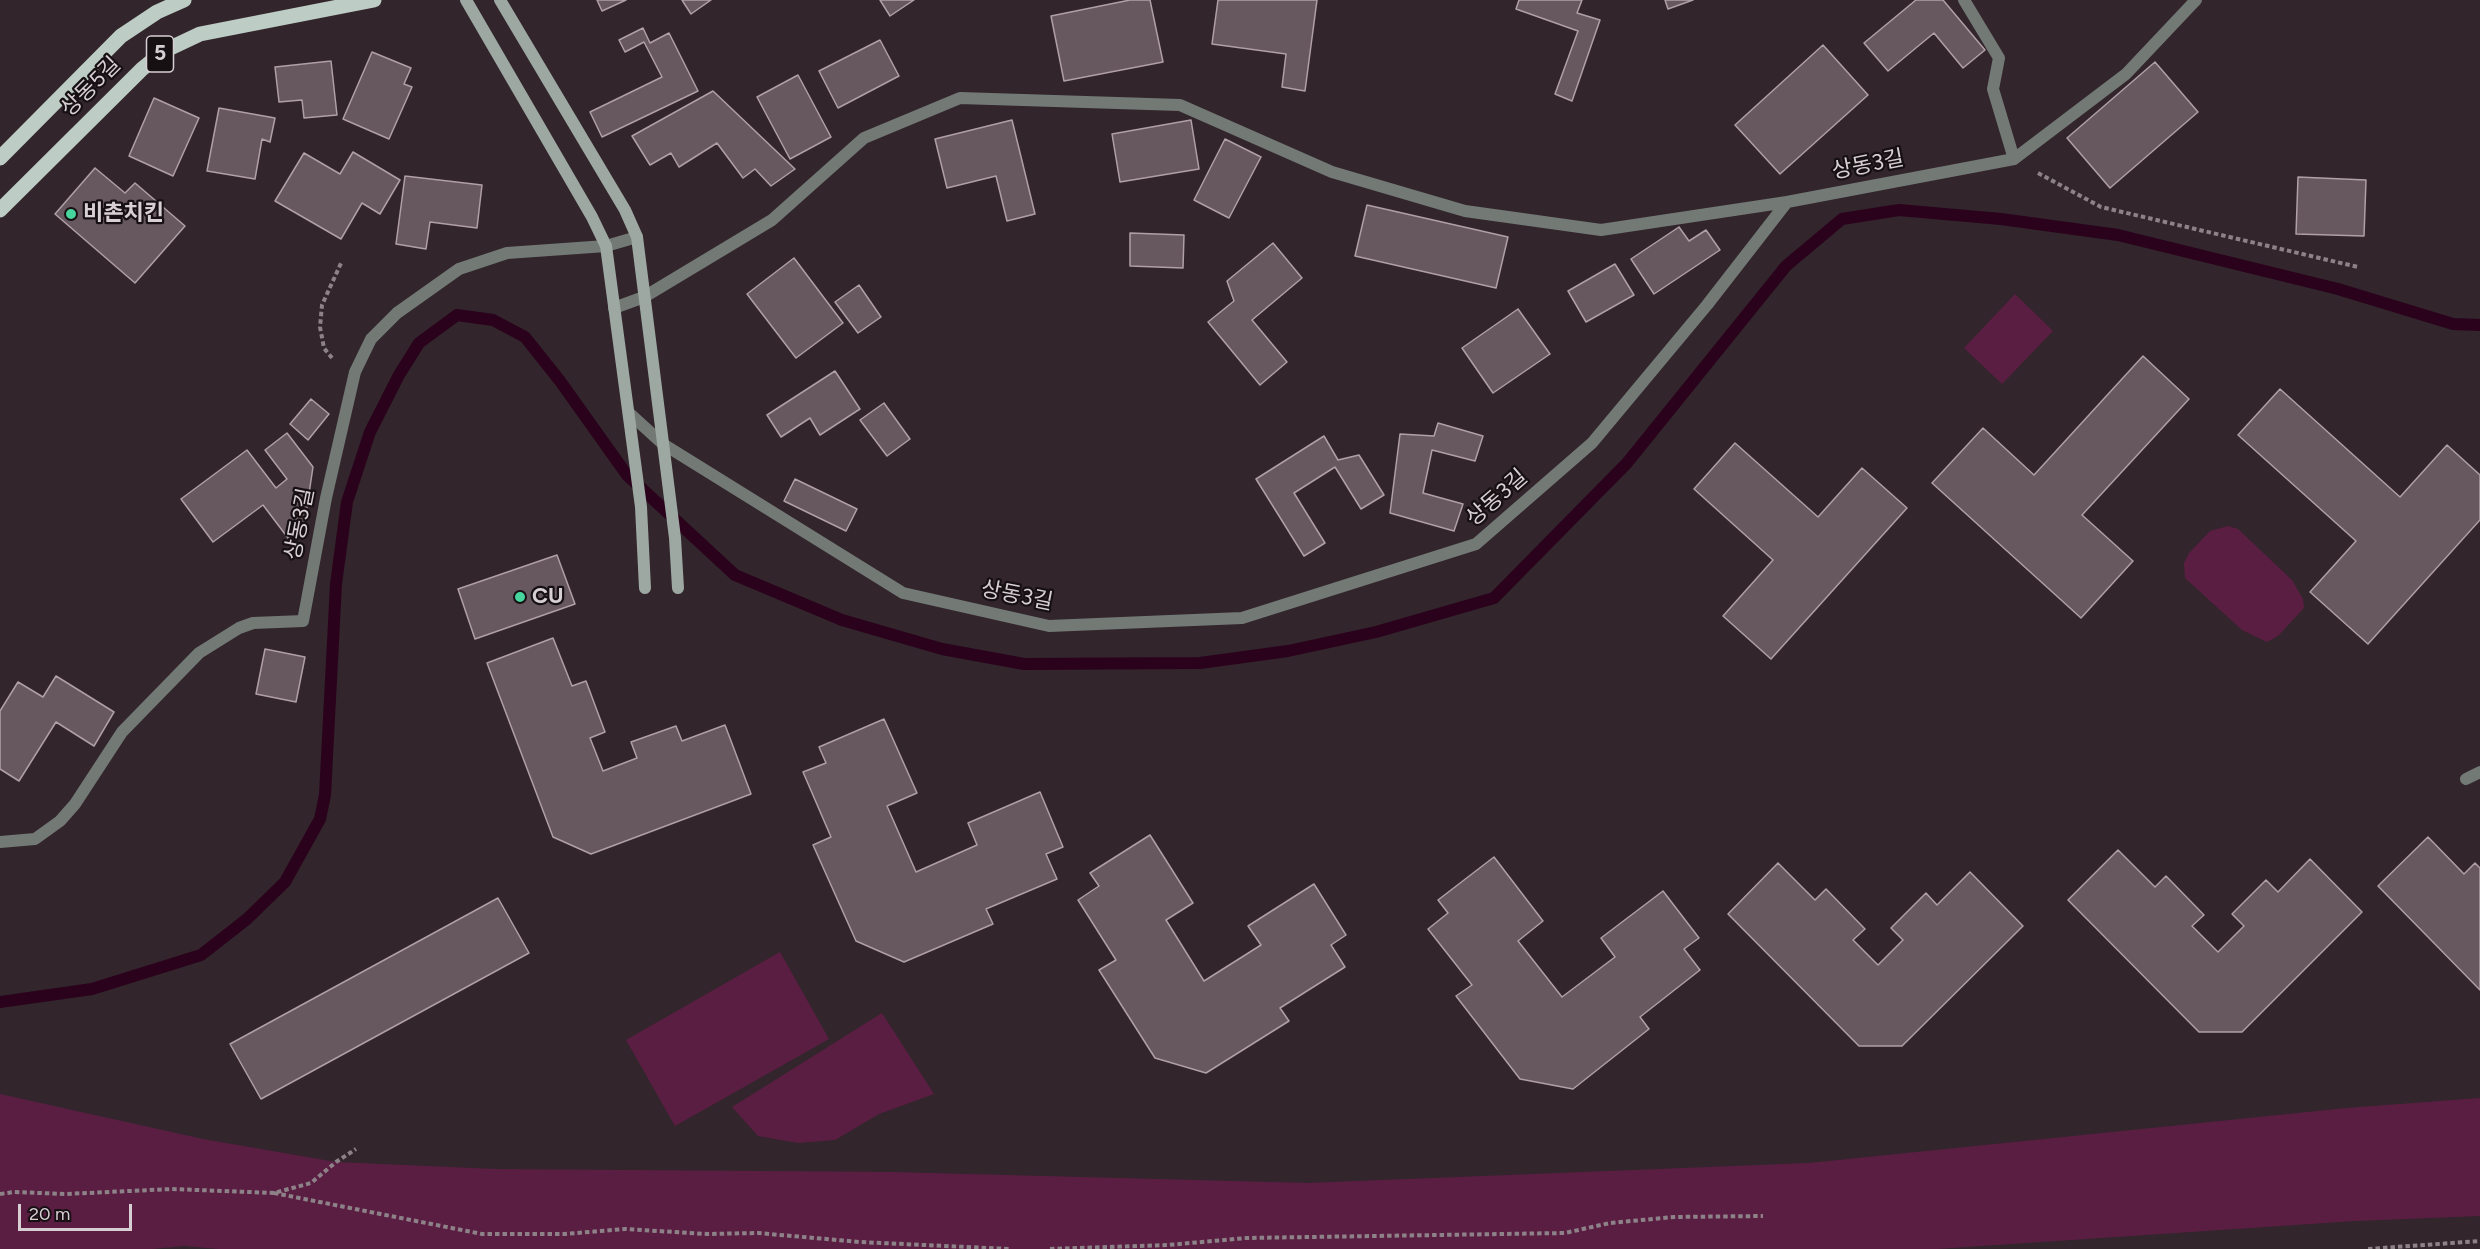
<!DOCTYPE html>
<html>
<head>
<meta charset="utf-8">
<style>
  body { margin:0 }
  #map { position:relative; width:2480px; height:1249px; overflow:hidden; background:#32252c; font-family:Figtree,sans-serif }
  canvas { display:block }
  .scale { position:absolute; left:18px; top:1204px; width:114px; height:27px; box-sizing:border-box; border:3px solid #d8cfd4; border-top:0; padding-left:8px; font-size:18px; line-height:21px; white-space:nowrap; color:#d8cfd4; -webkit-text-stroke:4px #161013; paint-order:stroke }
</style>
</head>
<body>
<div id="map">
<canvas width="2480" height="1249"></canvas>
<div class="scale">20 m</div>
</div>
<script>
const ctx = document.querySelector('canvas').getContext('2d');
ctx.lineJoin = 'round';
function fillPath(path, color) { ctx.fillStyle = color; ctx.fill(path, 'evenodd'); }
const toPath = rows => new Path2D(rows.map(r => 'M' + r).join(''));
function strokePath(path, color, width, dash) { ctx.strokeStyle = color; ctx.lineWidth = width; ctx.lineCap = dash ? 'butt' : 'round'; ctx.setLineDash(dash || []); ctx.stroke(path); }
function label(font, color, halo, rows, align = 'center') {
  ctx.font = font + ' Figtree,"Noto Sans KR",sans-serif'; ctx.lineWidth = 4.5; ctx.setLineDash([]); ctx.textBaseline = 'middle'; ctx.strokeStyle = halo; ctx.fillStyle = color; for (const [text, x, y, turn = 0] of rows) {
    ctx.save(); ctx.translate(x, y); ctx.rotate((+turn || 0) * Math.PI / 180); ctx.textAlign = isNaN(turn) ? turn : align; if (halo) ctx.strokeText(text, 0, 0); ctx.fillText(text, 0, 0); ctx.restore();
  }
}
fillPath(toPath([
  [2015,294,2053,331,2002,384,1964,348],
  [2228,526,2238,529,2292,580,2303,599,2304,608,2278,636,2267,642,2242,630,2185,578,2184,563,2189,553,2210,531],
  [780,952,829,1039,675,1126,626,1040],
  [882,1013,934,1094,879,1114,835,1140,798,1143,758,1136,732,1107],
  [0,1094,203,1139,336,1162,495,1169,892,1172,1308,1183,1809,1163,2347,1108,2480,1098,2480,1216,2355,1221,1937,1249,219,1249,184,1246,152,1249,0,1249]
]), '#5b1e43');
strokePath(toPath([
  [0,1002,92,989,201,955,247,919,285,882,320,819,325,795,336,584,347,502,370,432,399,375,419,343,457,315,493,320,525,337,560,381,627,475,735,575,842,620,942,649,1024,664,1200,663,1288,651,1376,632,1494,598,1627,463,1786,266,1842,219,1899,210,2001,219,2118,235,2338,289,2453,324,2480,325]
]), '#2b021c', 12);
const building = toPath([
  [597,0,626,0,602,11,597,0],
  [682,0,711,0,691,14,682,0],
  [880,0,914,0,890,16,880,0],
  [1130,0,1150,0,1163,62,1064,81,1051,16,1130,0],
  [1218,0,1317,0,1305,91,1282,87,1286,54,1212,44,1218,0],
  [1519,0,1582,0,1577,13,1600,20,1572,101,1555,94,1578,31,1516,9,1519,0],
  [1665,0,1693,0,1668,9,1665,0],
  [1916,0,1943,0,1985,50,1963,68,1934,33,1888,71,1864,43,1916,0],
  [643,28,650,43,669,33,698,91,602,137,590,112,662,77,644,42,625,52,619,40,643,28],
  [880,40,899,76,838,108,819,71,880,40],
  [1823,45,1868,95,1780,174,1735,125,1823,45],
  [372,52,411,68,404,84,412,87,389,139,343,119,372,52],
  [331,61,337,115,304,118,302,100,279,102,275,67,331,61],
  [2155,62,2198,112,2110,188,2067,138,2155,62],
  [798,75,831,137,790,159,757,97,798,75],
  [713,91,795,169,771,186,755,169,743,178,717,143,679,167,671,153,650,165,632,136,713,91],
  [154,98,199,118,173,176,129,156,154,98],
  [219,108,275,118,270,142,262,139,255,179,207,171,219,108],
  [1012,120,1035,214,1007,221,996,176,947,188,935,139,1012,120],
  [1191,120,1199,169,1120,182,1112,134,1191,120],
  [1225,139,1261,157,1229,218,1194,200,1225,139],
  [353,152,400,180,380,214,362,203,341,239,275,201,304,153,340,174,353,152],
  [95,168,125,193,135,183,185,226,135,283,55,214,95,168],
  [405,176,482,185,477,228,430,222,426,249,396,244,405,176],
  [2298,177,2366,180,2364,236,2296,234,2298,177],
  [1367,205,1508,237,1496,288,1355,256,1367,205],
  [1679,227,1689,241,1706,230,1720,250,1654,294,1631,259,1679,227],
  [1130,233,1184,235,1183,268,1130,266,1130,233],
  [1273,243,1302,278,1252,320,1287,362,1260,385,1208,322,1234,301,1227,281,1273,243],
  [794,258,843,323,796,358,747,294,794,258],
  [1615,264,1634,295,1586,322,1568,291,1615,264],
  [859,285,881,317,858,333,835,302,859,285],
  [1518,309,1550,354,1493,393,1462,348,1518,309],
  [2143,356,2189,399,2082,515,2133,561,2081,618,1932,483,1983,428,2034,475,2143,356],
  [835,371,860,409,820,435,810,418,781,437,767,415,835,371],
  [2280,389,2400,497,2447,445,2480,475,2480,520,2368,644,2310,592,2356,541,2238,435,2280,389],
  [311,399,329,414,308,440,290,424,311,399],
  [884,403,910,439,887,456,860,420,884,403],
  [1438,423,1483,436,1475,461,1432,450,1423,493,1463,504,1454,531,1390,513,1400,434,1434,436,1438,423],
  [287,433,313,467,304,527,288,538,263,505,213,542,181,499,247,450,276,488,287,479,265,450,287,433],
  [1324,436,1338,460,1359,455,1384,495,1361,509,1335,467,1294,493,1325,543,1304,556,1256,479,1324,436],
  [1735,443,1818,517,1862,468,1907,508,1771,659,1723,616,1773,560,1694,489,1735,443],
  [795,479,857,509,846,531,784,501,795,479],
  [557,555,575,604,475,639,458,589,557,555],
  [553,638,572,686,586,681,605,732,590,738,603,771,637,758,631,742,676,726,682,741,725,725,751,794,591,854,553,837,487,663,553,638],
  [265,649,305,657,296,702,256,694,265,649],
  [56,676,114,712,94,746,56,722,19,781,0,769,0,711,18,682,43,697,56,676],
  [884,719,917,793,887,806,916,872,977,845,968,823,1040,792,1063,847,1046,854,1057,879,986,909,993,924,904,962,856,941,813,845,831,837,803,772,826,763,819,747,884,719],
  [1150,835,1193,903,1166,920,1204,981,1261,945,1248,926,1314,884,1346,935,1331,945,1345,967,1280,1008,1289,1021,1206,1073,1155,1058,1099,970,1116,960,1078,900,1099,886,1090,873,1150,835],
  [2428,837,2464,874,2475,863,2480,868,2480,990,2378,886,2428,837],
  [2118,850,2155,887,2166,876,2204,915,2192,926,2218,952,2244,926,2232,914,2266,880,2278,892,2310,859,2362,912,2242,1032,2199,1032,2068,900,2118,850],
  [1494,857,1543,921,1518,941,1562,997,1615,957,1601,938,1663,891,1699,938,1684,949,1700,970,1640,1017,1649,1029,1573,1089,1520,1079,1456,996,1472,985,1428,929,1448,913,1438,900,1494,857],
  [1778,863,1815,900,1826,889,1865,929,1853,940,1878,965,1903,940,1891,928,1926,893,1937,905,1970,872,2023,926,1902,1046,1859,1046,1728,914,1778,863],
  [498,898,529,953,261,1099,230,1044,498,898]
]);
fillPath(building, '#67585f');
strokePath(building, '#b09fa7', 1.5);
strokePath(toPath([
  [2038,173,2101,207,2358,267],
  [332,358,324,348,320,327,322,305,342,261],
  [274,1193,482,1234,565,1234,625,1229,707,1234,758,1233,860,1242,1010,1249],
  [0,1194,14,1192,66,1194,172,1189,274,1193,311,1183,336,1162,356,1149],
  [1050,1249,1168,1245,1246,1238,1565,1233,1610,1223,1674,1217,1763,1216],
  [2368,1249,2480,1241]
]), '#8d8288', 4, [4.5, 3]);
strokePath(toPath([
  [1964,0,1999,58,1993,89,2014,159],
  [2466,779,2480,772],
  [0,842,35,839,60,821,75,804,122,732,199,653,239,628,253,623,303,621,326,498,355,372,371,339,397,313,459,269,507,253,606,246,637,237]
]), '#737a76', 12);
strokePath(toPath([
  [614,308,644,297,772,220,864,138,960,98,1180,105,1332,172,1465,211,1601,230,1787,202],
  [629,413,663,444,903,593,1049,626,1242,618,1476,544,1592,443,1707,305,1787,202,2014,159,2126,74,2196,0]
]), '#737a76', 12);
strokePath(toPath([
  [466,0,592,217,606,246,641,507,645,588],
  [500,0,625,210,637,237,675,538,678,588]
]), '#9da8a2', 12);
strokePath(toPath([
  [0,158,121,36,157,12,184,0],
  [0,210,142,69,164,51,200,34,374,0]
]), '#bdccc4', 15);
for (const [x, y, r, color] of [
  [71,214,6,"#47d49d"],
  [520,597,6,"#47d49d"]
]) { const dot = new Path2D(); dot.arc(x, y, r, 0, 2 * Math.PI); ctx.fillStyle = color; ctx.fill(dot); strokePath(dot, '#161013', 2); }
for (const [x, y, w] of [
  [160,54,27]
]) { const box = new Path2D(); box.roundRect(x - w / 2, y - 18, w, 36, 4.5); ctx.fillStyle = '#161013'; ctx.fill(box); strokePath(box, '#d8cfd4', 1.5); }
label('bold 21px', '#d8cfd4', null, [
  ["5",160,54]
]);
label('22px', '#d8cfd4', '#161013', [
  ["상동5길",91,87,-45],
  ["상동3길",1868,165,-11],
  ["상동3길",1497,498,-41],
  ["상동3길",300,524,-79],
  ["상동3길",1017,596,11]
]);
label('bold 22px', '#d8cfd4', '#161013', [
  ["비촌치킨",83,214],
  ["CU",532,597]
], 'left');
</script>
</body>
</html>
